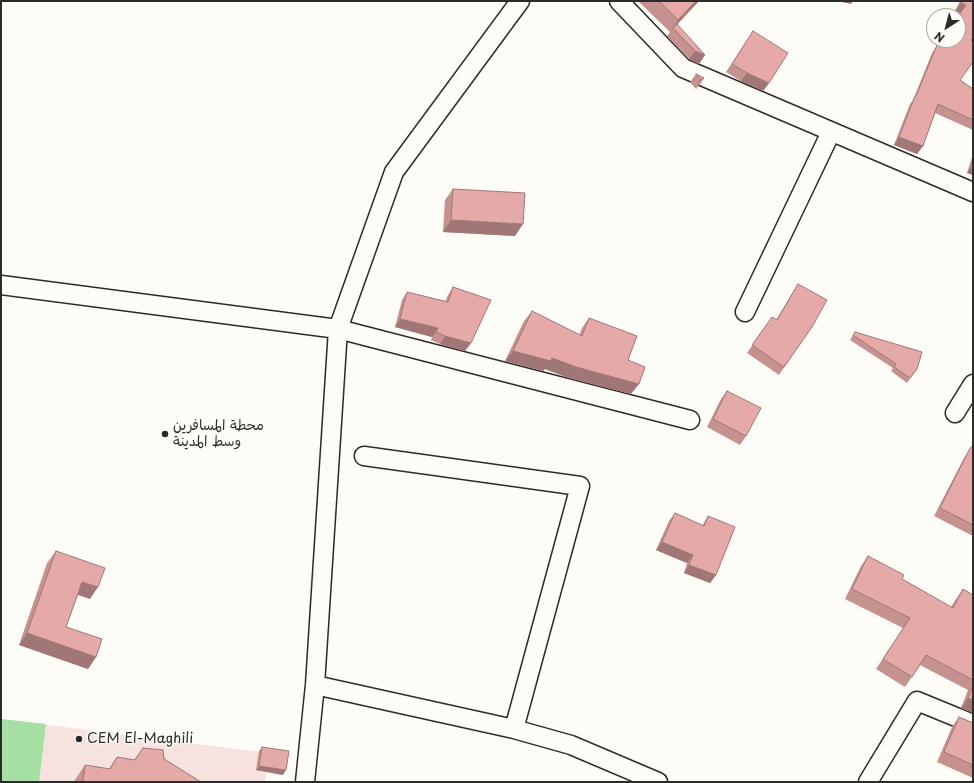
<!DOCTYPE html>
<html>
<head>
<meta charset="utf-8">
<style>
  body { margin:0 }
  #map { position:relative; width:974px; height:783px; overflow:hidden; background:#fdfcf7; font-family:"Playpen Sans",sans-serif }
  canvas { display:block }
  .frame { position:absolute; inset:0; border:2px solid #2b2b2b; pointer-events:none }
  .north { position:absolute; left:926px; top:8px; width:40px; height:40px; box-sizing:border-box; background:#fdfcf7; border:1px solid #a9a8a5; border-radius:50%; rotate:216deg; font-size:11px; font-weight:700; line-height:16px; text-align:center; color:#2b2b2b }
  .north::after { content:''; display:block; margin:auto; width:14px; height:18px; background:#2b2b2b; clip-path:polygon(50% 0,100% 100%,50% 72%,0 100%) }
</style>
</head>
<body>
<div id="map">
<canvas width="974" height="783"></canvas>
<div class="frame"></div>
<div class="north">N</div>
</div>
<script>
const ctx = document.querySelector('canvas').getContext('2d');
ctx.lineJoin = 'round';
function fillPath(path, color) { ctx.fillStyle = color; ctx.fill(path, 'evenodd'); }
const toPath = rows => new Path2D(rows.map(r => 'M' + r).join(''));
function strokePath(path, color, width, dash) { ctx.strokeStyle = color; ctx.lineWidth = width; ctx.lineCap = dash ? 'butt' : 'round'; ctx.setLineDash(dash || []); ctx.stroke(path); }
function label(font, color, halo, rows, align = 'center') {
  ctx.font = font + ' "Playpen Sans","Playpen Sans Arabic",sans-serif'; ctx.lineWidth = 3; ctx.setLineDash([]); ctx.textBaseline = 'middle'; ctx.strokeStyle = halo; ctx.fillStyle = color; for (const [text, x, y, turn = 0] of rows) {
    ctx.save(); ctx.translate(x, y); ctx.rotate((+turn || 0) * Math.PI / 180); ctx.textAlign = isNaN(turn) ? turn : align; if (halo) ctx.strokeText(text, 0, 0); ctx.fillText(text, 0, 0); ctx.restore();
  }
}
fillPath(toPath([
  [1,719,268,753,265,782,1,782]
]), '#f6e3df');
fillPath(toPath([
  [1,719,46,724,39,782,1,782]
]), '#a6dfa3');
const minor = toPath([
  [619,1,683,68,973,192],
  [1,285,338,329,690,420],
  [745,312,831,132],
  [955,413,973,384],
  [364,456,580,486,514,729],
  [315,685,514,729,571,745,658,782],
  [305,782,315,685,338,329,394,172,520,1],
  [868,782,917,701,973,724]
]);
strokePath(minor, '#2b2b2b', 21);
strokePath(minor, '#fdfcf7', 18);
fillPath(toPath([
  [638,1,699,1,677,25,705,55,699,64,689,59,667,36,671,31,670,32],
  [960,1,973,1,971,41,960,80,973,89,973,130,935,113,923,146,917,154,894,145,910,104,913,100,932,53,960,13,955,11],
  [753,31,769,83,763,91,741,81,726,72],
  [696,74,704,78,698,86,696,89,690,82],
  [973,154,973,175,967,173],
  [453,189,515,236,443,232,445,200],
  [798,284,812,327,779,375,747,353,772,317,776,320,793,292],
  [453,287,471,343,465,351,440,344,431,340,432,337,395,327,402,300,407,292,445,302,448,295],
  [532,311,579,335,582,328,589,318,628,360,631,394,569,378,545,369,543,371,505,361,524,321],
  [855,332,917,369,907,383,891,371,893,368,850,340],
  [727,391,746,436,740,445,707,427,721,399],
  [973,444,973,536,934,516,964,458],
  [675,513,702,526,708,516,716,575,710,583,684,573,687,563,656,550,669,521],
  [56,551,90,599,78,595,66,627,96,657,88,669,19,645,47,563],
  [868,556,902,579,951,607,956,599,963,589,973,595,973,713,961,708,968,690,920,665,905,687,876,669,903,628,845,599,861,566],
  [959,717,973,723,973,778,937,762,952,727],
  [262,747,283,775,256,770,259,751],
  [143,748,164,759,201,782,74,782,75,780,85,765,109,769,117,757,134,760]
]), '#c59290');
fillPath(toPath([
  [696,1,699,1,673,28,670,32,678,20],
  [837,1,853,1,851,4],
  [961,3,966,5,961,13,955,11],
  [695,51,705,55,699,64,689,59],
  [747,73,769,83,763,91,741,81],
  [704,78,698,86,696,89,701,80],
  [899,137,923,146,917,154,894,145],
  [972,166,973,166,973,175,967,173],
  [451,220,523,224,515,236,443,232],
  [400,319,438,328,432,337,395,327],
  [445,336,471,343,465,351,440,344],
  [513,351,552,358,639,384,631,394,569,378,545,369,543,371,505,361],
  [662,542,693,555,687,563,656,550],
  [689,565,716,575,710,583,684,573],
  [82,582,98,587,90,599,74,593],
  [27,633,96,657,88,669,19,645],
  [968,698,973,700,973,713,961,708],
  [259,766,286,770,283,775,256,770]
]), '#a07776');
const building = toPath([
  [659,1,696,1,678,20,659,1],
  [962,1,973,1,973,37,971,41,973,42,973,62,960,80,973,89,973,120,938,104,923,146,899,137,915,96,916,96,937,45,941,40,958,40,958,16,966,5,961,3,962,1],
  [677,24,705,55,695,51,673,28,677,24],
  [753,31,788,53,769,83,747,73,732,64,753,31],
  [696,74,704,78,701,80,696,74],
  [453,189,525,193,523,224,451,220,453,189],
  [798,284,827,300,812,327,784,367,752,345,772,317,777,320,798,284],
  [453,287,491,300,471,343,445,336,436,332,438,328,400,319,407,292,448,302,453,287],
  [532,311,582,336,589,318,637,336,628,360,645,367,639,384,576,367,552,358,551,361,513,351,532,311],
  [855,332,922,352,917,369,910,378,894,367,896,364,853,335,855,332],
  [727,391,761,408,746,436,713,419,727,391],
  [973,445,973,525,940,508,969,450,973,445],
  [675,513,704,526,708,516,735,527,716,575,689,565,693,555,662,542,675,513],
  [56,551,105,568,98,587,82,582,66,627,102,639,96,657,27,633,56,551],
  [868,556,904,575,902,579,953,608,963,589,973,595,973,680,926,655,912,677,883,659,910,618,852,589,868,556],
  [973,685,973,700,968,698,973,685],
  [959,717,973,723,973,765,944,752,959,717],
  [262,747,289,751,286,770,259,766,262,747],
  [143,748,163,750,164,759,201,782,83,782,85,765,110,769,117,757,135,760,143,748]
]);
fillPath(building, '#e5aaa8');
strokePath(building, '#a07776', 1);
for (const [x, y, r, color] of [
  [165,434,4,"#2b2b2b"],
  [79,739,4,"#2b2b2b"]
]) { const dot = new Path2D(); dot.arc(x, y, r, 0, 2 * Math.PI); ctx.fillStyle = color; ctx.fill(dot); strokePath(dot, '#fdfcf7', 1.5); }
label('14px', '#2b2b2b', '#fdfcf7', [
  ["محطة المسافرين",173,426],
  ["وسط المدينة",173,442],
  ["CEM El-Maghili",87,739]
], 'left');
</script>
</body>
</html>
